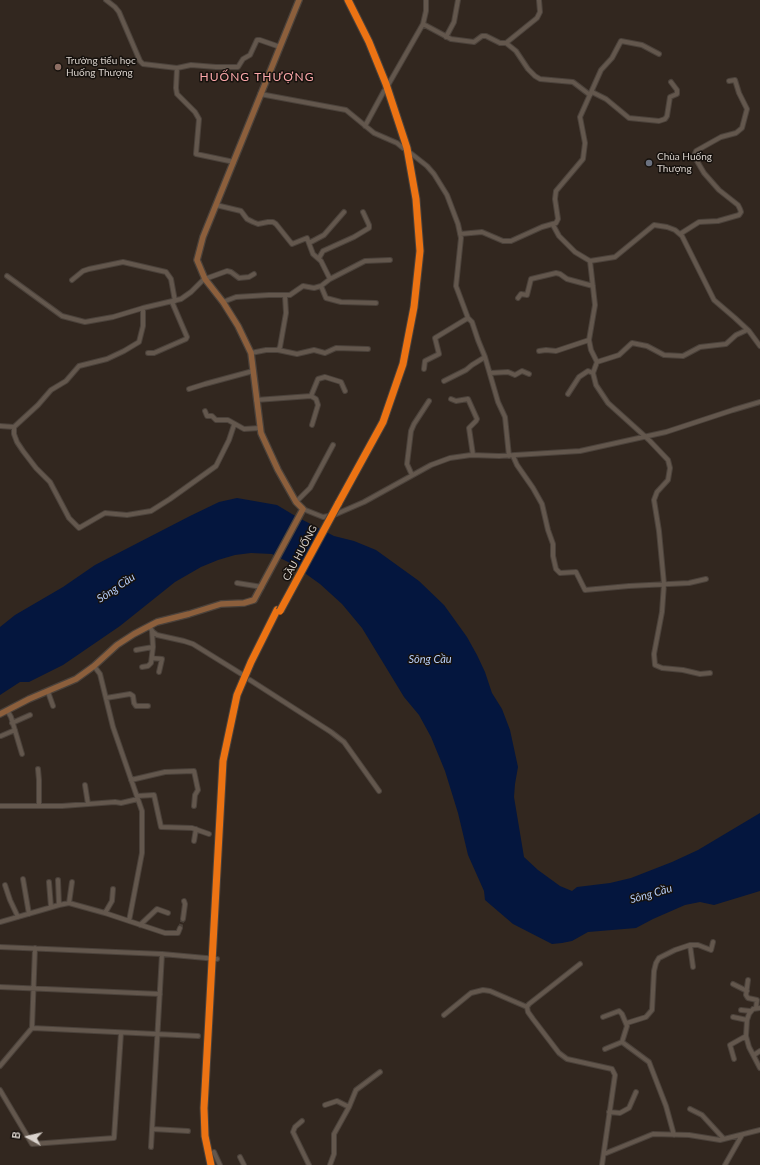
<!DOCTYPE html>
<html>
<head>
<meta charset="utf-8">
<style>
  body { margin:0 }
  #map { position:relative; width:760px; height:1165px; overflow:hidden; background:#32271f; font-family:Lato,sans-serif }
  canvas { display:block }
  .north { position:absolute; left:8px; top:1117px; width:40px; height:40px; -webkit-text-stroke:3px #16110d; paint-order:stroke; rotate:278deg; font-size:11px; font-weight:700; line-height:16px; text-align:center; color:#d9d2cc }
  .north::after { content:''; display:block; margin:auto; width:14px; height:18px; background:#d9d2cc; clip-path:polygon(50% 0,100% 100%,50% 72%,0 100%) }
</style>
</head>
<body>
<div id="map">
<canvas width="760" height="1165"></canvas>
<div class="north">B</div>
</div>
<script>
const ctx = document.querySelector('canvas').getContext('2d');
ctx.lineJoin = 'round';
function fillPath(path, color) { ctx.fillStyle = color; ctx.fill(path, 'evenodd'); }
const toPath = rows => new Path2D(rows.map(r => 'M' + r).join(''));
function strokePath(path, color, width, dash) { ctx.strokeStyle = color; ctx.lineWidth = width; ctx.lineCap = dash ? 'butt' : 'round'; ctx.setLineDash(dash || []); ctx.stroke(path); }
function label(font, color, halo, rows, align = 'center') {
  ctx.font = font + ' Lato,sans-serif'; ctx.lineWidth = 3; ctx.setLineDash([]); ctx.textBaseline = 'middle'; ctx.strokeStyle = halo; ctx.fillStyle = color; for (const [text, x, y, turn = 0] of rows) {
    ctx.save(); ctx.translate(x, y); ctx.rotate((+turn || 0) * Math.PI / 180); ctx.textAlign = isNaN(turn) ? turn : align; if (halo) ctx.strokeText(text, 0, 0); ctx.fillText(text, 0, 0); ctx.restore();
  }
}
fillPath(toPath([
  [237,498,277,505,297,517,334,536,354,541,376,550,419,581,444,605,467,637,477,655,485,672,492,693,502,709,510,730,518,767,515,784,514,797,524,857,538,870,560,886,572,891,577,887,610,883,631,878,672,862,698,850,760,813,760,891,714,905,700,902,685,905,653,919,636,928,588,932,572,941,562,943,552,944,513,924,485,900,484,891,468,855,458,813,445,771,431,737,419,715,404,697,362,628,342,604,320,584,292,564,272,554,251,553,235,555,218,560,201,567,175,582,120,626,63,665,29,682,20,682,0,695,0,627,15,615,63,587,95,565,190,516,219,502]
]), '#04163e');
strokePath(toPath([
  [180,928,183,919]
]), '#4b4139', 4, [4, 2]);
const street = toPath([
  [106,0,115,7,119,12,140,61,143,64,177,68,191,65,216,67,238,67,243,59,250,55,257,40,260,40,280,47],
  [423,24,451,39,474,42,482,36,486,36,500,43,506,43,516,51,528,69,535,76,540,79,573,82,590,95],
  [446,37,454,22,458,0],
  [506,43,537,18,540,12,539,0],
  [177,68,176,88,177,94,195,112,199,119,196,154,234,162],
  [387,87,423,24,426,11,426,0],
  [592,92,606,99,629,118,659,121,665,119,667,116,670,97,677,94,677,90,671,82],
  [260,94,346,110,374,133,397,143,403,148],
  [365,126,384,91],
  [408,151,427,166,434,174,447,195,458,224,461,238,456,286,468,318,472,322,478,340,485,357,498,402,505,417,509,456],
  [216,205,241,211,247,219,253,222,258,224,268,222,273,222,276,224,292,244,307,238,313,254,321,261,330,279],
  [553,225,559,236,575,252,590,261,615,257,654,225,667,227,675,230,682,236,714,300,735,318,749,331,760,346],
  [460,234,482,232,503,241,511,241,542,227,556,223,558,219,555,199,556,191,583,159,585,143,580,117,601,70,612,58,621,41,642,45,659,54],
  [680,234,699,222,718,221,739,215,741,212,740,209,738,205,719,190,704,173,694,156,696,151,712,142,721,137,736,133,742,128,747,109,739,93,735,80,729,81],
  [309,243,324,235,344,212],
  [319,258,323,251,354,237,369,228,369,225,363,212],
  [590,261,595,305,589,340,591,350,597,362,593,373,596,385,608,403,649,440,668,460,670,468,668,480,657,492,654,500,659,531,664,584,662,612,654,654,655,665,662,668,683,670,700,674,710,673],
  [7,276,62,316,85,322,113,317,143,308,181,299,191,292,205,278],
  [205,279,227,271,231,272,239,278,249,277,254,274],
  [72,280,83,271,89,269,123,262,166,272,171,279,175,301],
  [321,286,326,298,341,302,376,303],
  [518,298,521,294,527,295,531,279,556,273,560,274,567,279,593,286],
  [223,302,236,297,269,295,290,295,303,286,314,288,321,286,330,279,365,261,390,260],
  [278,350,280,347,286,313,285,296],
  [539,351,546,350,556,351,589,340],
  [148,353,154,353,186,339,187,337,172,302],
  [251,353,266,350,278,350,297,354,314,350,325,353,336,348,368,349],
  [597,362,619,355,632,343,647,346,664,355,683,356,700,347,726,344,736,335,747,330],
  [424,369,425,361,439,354,435,338,468,318],
  [490,373,508,372,515,375,522,371,529,374],
  [444,381,466,370,472,365,485,357],
  [189,389,205,384,253,371],
  [568,394,579,377,588,371,593,373],
  [311,396,318,379,325,377,341,382,345,391],
  [451,399,456,401,468,399,477,419,476,421,469,428,473,455],
  [256,400,311,396,316,399,318,405,312,425],
  [205,411,207,416,212,416,216,420,228,420,244,429,260,428],
  [0,426,14,427,38,405,51,390,66,381,79,366,107,359,124,351,139,342,143,326,143,308],
  [14,427,14,434,17,442,23,451,36,468,50,482,69,518,79,528,105,513,127,515,151,511,170,499,216,466,229,440,234,425],
  [513,456,517,465,533,488,542,504,548,530,553,544,553,556,556,569,560,573,576,572,585,590,629,586,689,583,706,579],
  [412,475,407,464,411,431,414,424,429,401],
  [296,502,310,488,333,445],
  [303,509,323,517,334,515,364,502,431,465,450,458,471,455,499,456,580,451,666,432,733,410,760,402],
  [237,583,262,587],
  [149,626,153,632,157,635,184,641,193,644,243,675],
  [136,650,153,647],
  [152,658,162,659,159,672],
  [94,666,100,674,113,727,142,811,142,853,129,921],
  [142,667,148,666,151,663,153,647,152,631],
  [250,680,331,732,344,742,379,791],
  [48,692,53,706],
  [106,698,130,694,133,696,134,703,136,706,148,706],
  [7,710,11,717,22,754],
  [12,723,30,715],
  [1,736,15,730],
  [38,769,39,780,39,806],
  [131,780,165,772,194,771,198,790,195,795,194,806],
  [85,785,88,804],
  [137,796,154,795,161,827,192,828,209,834],
  [0,806,62,806,115,802,121,803,138,799],
  [194,841,196,829],
  [23,879,29,914],
  [58,880,59,905],
  [49,882,51,907],
  [5,885,10,900,18,917],
  [69,903,72,882],
  [105,913,112,901,113,889],
  [183,919,185,904,184,901],
  [0,922,59,905,69,903,105,913,165,933,178,933,180,928],
  [140,925,157,909,168,913],
  [690,945,693,967],
  [0,947,162,954,217,959],
  [748,980,746,995,748,998,757,1000,756,1008],
  [733,984,747,991],
  [0,987,160,994],
  [527,1007,529,1004,580,964],
  [760,1008,753,1009,749,1014,747,1020,746,1036,749,1047,760,1068],
  [741,1010,750,1011],
  [444,1015,471,993,483,990,490,991,527,1007,528,1012,533,1019,559,1053,567,1059,612,1069,615,1075,602,1165],
  [603,1017,619,1011,622,1014,627,1026,622,1042],
  [733,1017,747,1020],
  [627,1023,646,1017,652,1010,654,971,656,963,659,958,675,950,690,945,698,945,711,950,713,942],
  [32,1028,35,948],
  [605,1049,622,1042,649,1062,666,1106,674,1135],
  [754,1055,760,1051],
  [734,1059,730,1045,746,1036],
  [0,1066,32,1028,198,1036],
  [0,1090,32,1144,114,1138,121,1033],
  [325,1105,337,1101,349,1107],
  [690,1109,702,1115,724,1139],
  [609,1112,620,1113,629,1108,636,1092],
  [302,1121,295,1127,293,1132,309,1165],
  [152,1129,188,1131],
  [151,1147,162,954],
  [214,1152,220,1165],
  [604,1154,653,1134,689,1135,720,1140,760,1130],
  [240,1157,244,1165],
  [330,1165,334,1154,334,1134,349,1107,356,1090,380,1072],
  [725,1165,742,1135]
]);
const secondary = toPath([
  [0,714,29,699,76,679,94,666,117,645,134,634,157,622,189,614,221,604,244,603,254,600,303,509,296,502,278,470,261,433,251,353,238,326,223,302,205,279,197,260,203,237,299,0]
]);
const highway = toPath([
  [338,504,383,422,403,364,414,307,420,251,416,199,407,148,386,84,369,42,348,0],
  [211,1165,205,1136,204,1108,223,761,237,695,251,662,277,610]
]);
strokePath(street, '#4b423b', 6);
strokePath(secondary, '#4b423b', 8);
strokePath(highway, '#4b423b', 9);
strokePath(street, '#63574d', 4);
strokePath(secondary, '#8c5f3c', 5.5);
strokePath(highway, '#ec7313', 7);
const highwayBridge = toPath([
  [280,611,338,504]
]);
strokePath(highwayBridge, '#4b423b', 9, []);
strokePath(highwayBridge, '#ec7313', 7);
for (const [x, y, r, color] of [
  [58,67,4,"#8d6e63"],
  [649,163,4,"#6b7280"]
]) { const dot = new Path2D(); dot.arc(x, y, r, 0, 2 * Math.PI); ctx.fillStyle = color; ctx.fill(dot); strokePath(dot, '#16110d', 1.5); }
label('10px', '#d9d2cc', '#16110d', [
  ["Trường tiểu học",66,61],
  ["Huống Thượng",66,73],
  ["Chùa Huống",657,157],
  ["Thượng",657,169]
], 'left');
label('10px', '#d9d2cc', '#16110d', [
  ["CẦU HUỐNG",300,553,-62]
]);
label('italic 11px', '#b6cefa', '#16110d', [
  ["Sông Cầu",116,588,-34],
  ["Sông Cầu",430,659],
  ["Sông Cầu",651,894,-16]
]);
ctx.letterSpacing = '1px';
label('12px', '#fba7a9', '#16110d', [
  ["HUỐNG THƯỢNG",257,77]
]);
ctx.letterSpacing = '0px';
</script>
</body>
</html>
